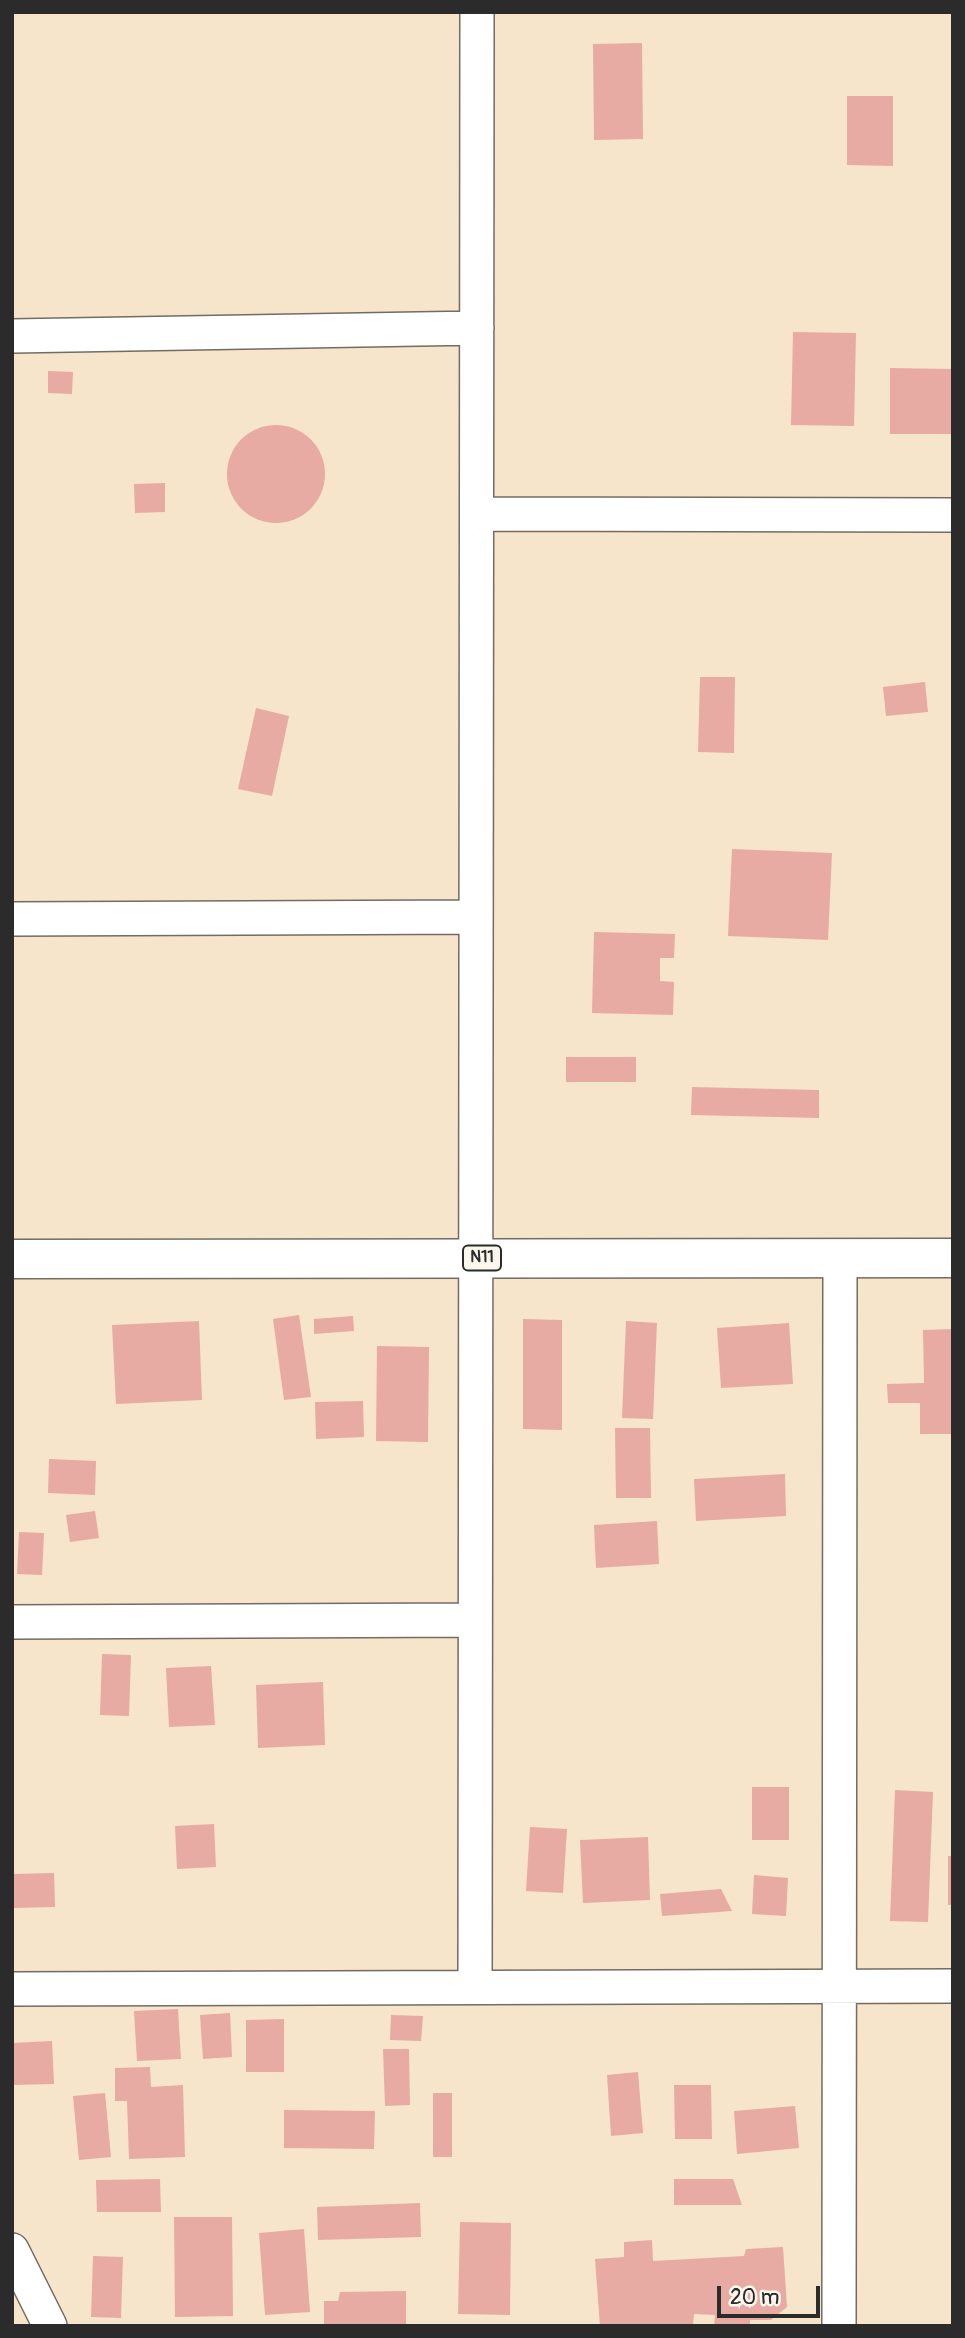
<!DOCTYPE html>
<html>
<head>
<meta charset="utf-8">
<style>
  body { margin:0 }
  #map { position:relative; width:965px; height:2338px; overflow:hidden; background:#f6e4cb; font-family:Pangolin,sans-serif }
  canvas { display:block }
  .frame { position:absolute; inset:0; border:14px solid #2b2b2b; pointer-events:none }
  .scale { position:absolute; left:717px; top:2286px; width:103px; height:32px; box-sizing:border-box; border:4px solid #2b2b2b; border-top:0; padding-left:9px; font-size:21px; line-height:24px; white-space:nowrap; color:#2b2b2b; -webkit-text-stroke:5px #fbf7ec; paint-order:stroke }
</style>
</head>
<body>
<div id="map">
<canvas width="965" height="2338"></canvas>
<div class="frame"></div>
<div class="scale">20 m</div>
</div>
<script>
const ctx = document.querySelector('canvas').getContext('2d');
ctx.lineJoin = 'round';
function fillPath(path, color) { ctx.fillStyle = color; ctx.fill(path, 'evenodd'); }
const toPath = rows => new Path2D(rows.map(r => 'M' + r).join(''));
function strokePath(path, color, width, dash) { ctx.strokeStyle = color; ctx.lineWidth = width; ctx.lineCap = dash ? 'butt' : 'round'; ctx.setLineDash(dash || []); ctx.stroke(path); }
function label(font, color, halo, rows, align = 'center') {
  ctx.font = font + ' Pangolin,sans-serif'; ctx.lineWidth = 7; ctx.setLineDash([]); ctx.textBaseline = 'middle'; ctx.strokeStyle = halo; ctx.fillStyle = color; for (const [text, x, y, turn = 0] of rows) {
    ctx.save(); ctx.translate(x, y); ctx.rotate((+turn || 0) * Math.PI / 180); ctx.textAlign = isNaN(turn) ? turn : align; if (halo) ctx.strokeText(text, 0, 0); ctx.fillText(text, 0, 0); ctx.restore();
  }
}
fillPath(toPath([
  [642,43,643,139,594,140,593,44],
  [847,96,893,96,893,166,847,165],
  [793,332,856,333,854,426,791,425],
  [890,368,953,369,953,434,890,434],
  [48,371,73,372,72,394,48,393],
  '227 474a49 49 0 1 1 98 0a49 49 0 1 1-98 0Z',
  [165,483,165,512,135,513,134,484],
  [700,677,735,677,734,753,698,752],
  [925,682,928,712,886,716,883,687],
  [256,708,289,716,272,796,238,789],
  [732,849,832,853,828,940,728,936],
  [594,932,675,934,674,958,660,958,660,981,674,982,673,1015,592,1013],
  [566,1057,636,1057,636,1082,566,1082],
  [692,1087,819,1090,819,1118,691,1115],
  [299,1315,311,1397,284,1400,273,1319],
  [353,1316,354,1331,314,1334,314,1319],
  [523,1319,562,1320,562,1430,523,1429],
  [199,1321,202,1400,116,1404,112,1325],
  [626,1321,657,1323,653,1419,622,1418],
  [789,1323,793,1384,721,1388,717,1328],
  [953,1329,953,1434,920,1434,920,1403,888,1403,887,1384,924,1383,923,1330],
  [377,1346,429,1347,428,1442,376,1441],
  [363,1401,364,1437,316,1439,315,1402],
  [615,1428,650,1428,651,1498,616,1498],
  [49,1459,96,1461,95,1495,48,1493],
  [785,1474,786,1516,696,1521,694,1479],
  [95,1511,99,1538,70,1542,66,1515],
  [657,1521,659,1564,596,1568,594,1525],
  [19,1532,44,1533,42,1575,17,1574],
  [102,1654,131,1655,129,1716,100,1715],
  [211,1666,215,1725,169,1727,166,1668],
  [323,1682,325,1745,258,1748,256,1685],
  [752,1787,789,1787,789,1840,752,1840],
  [895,1790,933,1792,928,1922,890,1921],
  [214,1824,216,1867,177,1869,175,1826],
  [530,1827,567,1829,563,1893,526,1891],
  [648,1837,650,1900,583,1903,580,1840],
  [948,1856,953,1856,953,1905,948,1905],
  [54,1873,55,1907,12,1908,12,1874],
  [754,1875,788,1878,786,1916,752,1914],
  [721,1889,732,1911,662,1916,660,1894],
  [178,2009,181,2059,137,2061,134,2011],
  [230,2013,232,2057,203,2059,200,2015],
  [391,2015,423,2016,421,2041,390,2040],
  [284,2019,284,2072,246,2072,246,2020],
  [52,2041,54,2084,12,2085,12,2043],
  [383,2049,409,2049,410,2105,385,2106],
  [150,2067,151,2087,183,2085,185,2157,129,2159,127,2101,115,2101,115,2068],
  [638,2072,643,2133,611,2136,607,2075],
  [674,2085,711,2085,712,2139,675,2139],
  [105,2093,111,2157,79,2160,73,2096],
  [433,2093,452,2093,452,2157,433,2157],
  [795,2106,799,2148,737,2154,734,2111],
  [284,2110,375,2111,374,2149,284,2148],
  [160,2179,161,2212,97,2212,96,2180],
  [674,2179,733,2179,742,2205,674,2205],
  [420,2203,421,2237,318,2240,317,2207],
  [174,2217,232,2217,233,2316,175,2317],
  [460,2222,511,2223,510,2315,458,2314],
  [304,2229,310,2312,265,2315,259,2233],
  [652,2240,653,2261,744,2256,746,2249,783,2247,787,2307,771,2320,750,2320,750,2326,714,2326,715,2315,694,2314,693,2324,600,2326,595,2259,624,2257,624,2242],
  [93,2256,123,2257,121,2318,91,2317],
  [406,2291,406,2326,324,2326,324,2301,338,2301,340,2292]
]), '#e8aba3');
const minor = toPath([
  [12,336,477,328],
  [478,514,953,515],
  [12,919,476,917],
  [12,1622,475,1620],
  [475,1987,477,12],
  [12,1989,953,1986],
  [12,2250,50,2326],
  [839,2326,840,1258]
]);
const major = toPath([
  [12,1259,953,1258]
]);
strokePath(minor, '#726c63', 36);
strokePath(major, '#726c63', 41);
strokePath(minor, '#fff', 33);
strokePath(major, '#fff', 38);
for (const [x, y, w] of [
  [482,1258,38]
]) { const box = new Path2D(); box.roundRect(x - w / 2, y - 12.5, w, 25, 5); ctx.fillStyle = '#fbf7ec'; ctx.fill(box); strokePath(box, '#2b2b2b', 2); }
label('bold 16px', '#2b2b2b', null, [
  ["N11",482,1258]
]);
</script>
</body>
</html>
